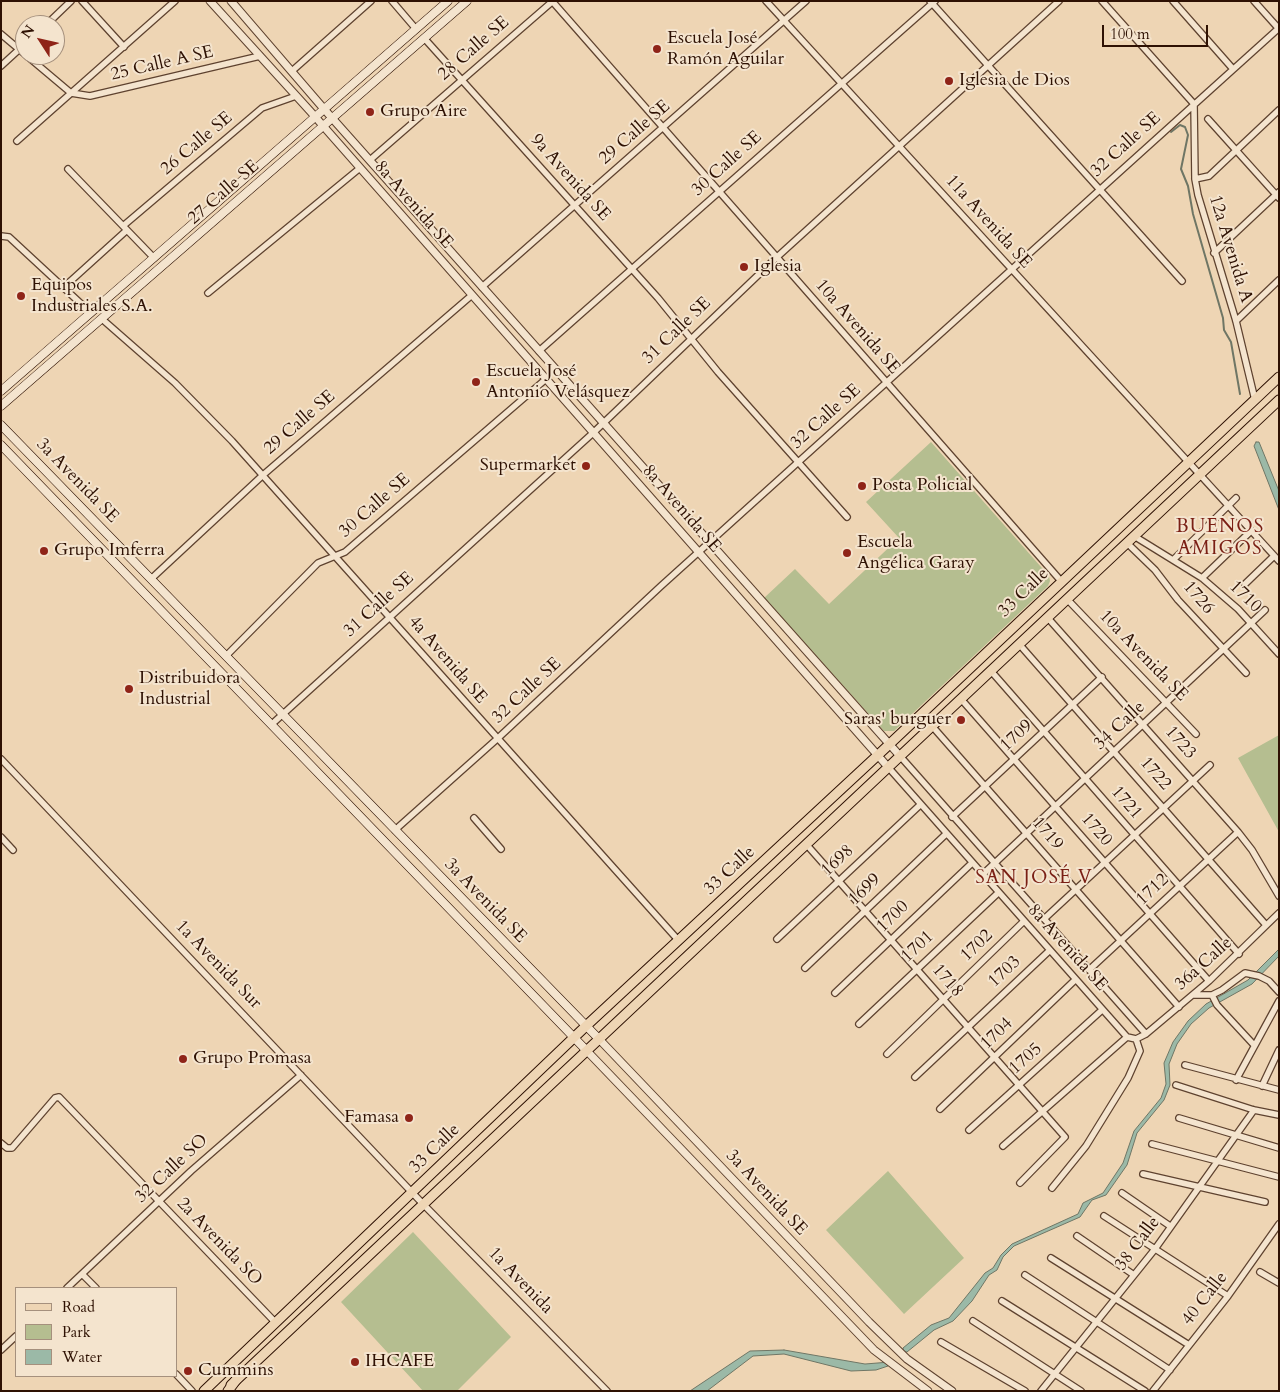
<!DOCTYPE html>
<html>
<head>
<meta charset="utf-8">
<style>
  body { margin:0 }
  #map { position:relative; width:1280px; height:1392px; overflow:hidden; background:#eed5b4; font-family:Cardo,serif }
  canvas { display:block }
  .frame { position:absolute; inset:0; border:2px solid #2e1103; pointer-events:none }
  .legend { position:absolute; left:15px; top:1287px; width:162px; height:90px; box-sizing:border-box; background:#f4e4ce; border:1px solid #a5907d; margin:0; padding:6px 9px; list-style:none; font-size:15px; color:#2e1103 }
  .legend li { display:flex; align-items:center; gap:10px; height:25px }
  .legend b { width:25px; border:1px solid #a5907d }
  .north { position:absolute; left:15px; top:15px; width:50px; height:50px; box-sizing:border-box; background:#f4e4ce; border:1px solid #a5907d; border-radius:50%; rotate:305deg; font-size:14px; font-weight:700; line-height:20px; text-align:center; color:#2e1103 }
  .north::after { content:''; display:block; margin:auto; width:18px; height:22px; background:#8f2418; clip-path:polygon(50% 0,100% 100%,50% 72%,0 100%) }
  .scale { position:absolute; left:1102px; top:25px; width:106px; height:22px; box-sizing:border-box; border:2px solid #2e1103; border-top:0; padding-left:6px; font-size:15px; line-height:18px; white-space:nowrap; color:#2e1103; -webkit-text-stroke:4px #f4e4ce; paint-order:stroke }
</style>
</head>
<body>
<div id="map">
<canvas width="1280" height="1392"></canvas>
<div class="frame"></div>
<ul class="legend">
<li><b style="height:6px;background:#eed5b4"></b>Road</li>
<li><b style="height:14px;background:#b5be90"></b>Park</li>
<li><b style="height:14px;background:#9bb9a7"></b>Water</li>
</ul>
<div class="north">N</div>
<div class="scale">100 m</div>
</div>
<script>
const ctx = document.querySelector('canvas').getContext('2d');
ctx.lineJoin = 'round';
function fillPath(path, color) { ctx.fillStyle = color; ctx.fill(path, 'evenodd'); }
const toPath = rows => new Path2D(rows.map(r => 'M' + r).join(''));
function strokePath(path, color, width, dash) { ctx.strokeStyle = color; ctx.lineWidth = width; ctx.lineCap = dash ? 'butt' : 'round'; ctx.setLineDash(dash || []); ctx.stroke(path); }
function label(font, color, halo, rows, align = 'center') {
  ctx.font = font + ' Cardo,serif'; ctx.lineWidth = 4; ctx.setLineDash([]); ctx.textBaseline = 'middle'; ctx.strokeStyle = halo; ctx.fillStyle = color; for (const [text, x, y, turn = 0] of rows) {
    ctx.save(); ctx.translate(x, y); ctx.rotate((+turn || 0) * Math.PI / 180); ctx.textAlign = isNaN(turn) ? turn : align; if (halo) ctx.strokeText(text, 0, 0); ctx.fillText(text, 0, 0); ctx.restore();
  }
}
fillPath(toPath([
  [931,442,1049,576,1050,581,1048,586,894,731,884,731,764,598,795,569,829,604,899,538,866,502],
  [1279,735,1279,832,1238,758],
  [888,1171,964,1258,904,1314,826,1230],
  [413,1232,511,1337,457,1391,423,1391,341,1302]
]), '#b5be90');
const water = toPath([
  [1256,442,1259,442,1279,491,1279,510,1254,446,1256,442],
  [1279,949,1279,956,1252,984,1209,1008,1191,1024,1177,1044,1169,1064,1170,1085,1164,1100,1137,1133,1127,1165,1106,1195,1092,1200,1080,1217,1014,1246,1003,1257,997,1270,989,1275,972,1301,953,1321,934,1330,907,1352,903,1352,903,1348,931,1325,949,1318,985,1273,993,1268,1001,1255,1012,1244,1078,1214,1083,1203,1103,1193,1123,1163,1134,1131,1161,1098,1166,1084,1164,1063,1173,1042,1188,1021,1206,1004,1248,980,1279,949],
  [784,1350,865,1364,890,1362,888,1366,876,1370,851,1371,784,1354,753,1356,707,1391,690,1391,750,1351,784,1350]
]);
fillPath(water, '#9bb9a7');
strokePath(water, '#6f7665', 1);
strokePath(toPath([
  [1171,132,1180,125,1185,127,1188,135,1181,169,1188,186,1193,214,1223,318,1224,330,1231,342,1240,394]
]), '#6f7665', 2);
const minor = toPath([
  [82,1,124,47],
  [392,1,416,29],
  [552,1,1061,581],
  [766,1,1279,561],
  [930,1,1182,281],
  [1102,1,1194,104,1195,179,1198,195,1236,321,1255,400],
  [1173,1,1233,69],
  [1254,1,1279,29],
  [46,25,71,1],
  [1,34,71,93,90,96,260,56],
  [424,38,658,298,718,372,847,517],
  [1,66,25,44],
  [292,71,371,1],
  [1208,119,1279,198],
  [17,141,175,1],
  [370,160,553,1],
  [68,169,154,258],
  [1195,179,1209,176,1279,110],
  [123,226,262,108,296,96],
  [1,236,9,237,91,313],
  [1214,253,1279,192],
  [64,287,127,230],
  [482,287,806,1],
  [208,293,360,168],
  [102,319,175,383,232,441,679,941],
  [1236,321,1279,280],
  [539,351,935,1],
  [1134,536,1202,578,1238,609,1279,654],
  [1127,543,1155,570,1178,600,1246,673],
  [1173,560,1236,498],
  [1202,578,1251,531],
  [151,579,263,475,472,295],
  [1245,584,1274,556],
  [1067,599,1196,734],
  [1047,617,1238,832,1252,850,1279,896],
  [1019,644,1266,925],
  [226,656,318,563,345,552,546,379],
  [991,671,1239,954],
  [961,699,1209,981],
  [272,724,593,433,776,258,1059,1],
  [932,726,1179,1007],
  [900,756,1146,1034],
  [1,759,423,1204,607,1391],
  [888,767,1127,1037],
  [952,817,1102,677],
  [474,818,501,849],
  [395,830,497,739,661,586,1279,28],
  [1,837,13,850],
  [806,844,1065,1137,1020,1183],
  [982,875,1265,610],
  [1044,919,1210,765],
  [777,939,920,805],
  [805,968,946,834],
  [1089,970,1238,832],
  [835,993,972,863],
  [1194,995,1212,995,1222,990,1245,973,1259,976,1269,981,1279,992],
  [1212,995,1217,1005,1254,1045],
  [859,1024,998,893],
  [1127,1037,1136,1039,1146,1034,1209,981,1279,913],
  [887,1054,1023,922],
  [1185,1065,1279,1090],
  [915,1077,1049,951],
  [1236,1080,1279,1001],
  [1176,1085,1254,1110,1279,1115],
  [1262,1086,1279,1050],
  [940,1109,1075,980],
  [1179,1118,1279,1148],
  [969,1130,1102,1010],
  [1,1143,7,1148,12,1148,55,1098,59,1097,275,1322],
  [1152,1144,1279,1177],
  [1003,1146,1127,1037],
  [1143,1174,1265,1202],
  [1052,1188,1086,1146,1128,1078,1140,1051,1136,1039],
  [1122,1193,1170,1226],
  [1104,1216,1228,1296],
  [1077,1236,1134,1275],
  [1051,1258,1189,1345],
  [1260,1272,1279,1283],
  [82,1274,96,1288],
  [1025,1275,1170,1370],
  [67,1288,191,1171,301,1075],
  [1002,1301,1145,1391],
  [973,1321,1081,1391],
  [941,1342,1025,1391],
  [1,1350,16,1336],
  [176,1374,192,1391],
  [1041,1391,1155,1249,1254,1110],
  [1153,1391,1228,1296,1279,1224]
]);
const tertiary = toPath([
  [210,1,310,111,888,767],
  [231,1,324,109,900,756],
  [599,1039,869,1322,907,1359,952,1391],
  [587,1051,874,1350,928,1391]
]);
const secondary = toPath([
  [1,391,448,1],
  [1,406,467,1],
  [1,425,599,1039],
  [1,445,587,1051]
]);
const primary = toPath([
  [231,1385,1279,400],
  [204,1391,586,1026,878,755,1279,377]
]);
const trunk = toPath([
  [228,1391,236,1380]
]);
strokePath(minor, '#5e422f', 8);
strokePath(tertiary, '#5e422f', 9);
strokePath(secondary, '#2e1103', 9);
strokePath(primary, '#2e1103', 11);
strokePath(trunk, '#2e1103', 11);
strokePath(minor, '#f4e4ce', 5.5);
strokePath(tertiary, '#f4e4ce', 7);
strokePath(secondary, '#f4e4ce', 8);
strokePath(primary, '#eed5b4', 9);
strokePath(trunk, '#eed5b4', 9);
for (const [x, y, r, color] of [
  [657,49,5,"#8f2418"],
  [949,81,5,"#8f2418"],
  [370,112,5,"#8f2418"],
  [744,267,5,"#8f2418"],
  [21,296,5,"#8f2418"],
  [476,382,5,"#8f2418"],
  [586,466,5,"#8f2418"],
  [862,486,5,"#8f2418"],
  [44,551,5,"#8f2418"],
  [847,553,5,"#8f2418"],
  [129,689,5,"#8f2418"],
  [961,720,5,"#8f2418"],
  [183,1059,5,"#8f2418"],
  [409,1118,5,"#8f2418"],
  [355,1362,5,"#8f2418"],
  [188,1371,5,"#8f2418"]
]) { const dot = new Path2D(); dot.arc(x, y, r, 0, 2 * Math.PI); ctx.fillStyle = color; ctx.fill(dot); strokePath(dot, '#f4e4ce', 2); }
label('18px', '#2e1103', '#f4e4ce', [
  ["Escuela José",667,39],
  ["Ramón Aguilar",667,60],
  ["Iglesia de Dios",959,81],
  ["Grupo Aire",380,112],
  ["Iglesia",754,267],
  ["Equipos",31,286],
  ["Industriales S.A.",31,307],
  ["Escuela José",486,372],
  ["Antonio Velásquez",486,393],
  ["Supermarket",576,466,"right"],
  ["Posta Policial",872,486],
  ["Escuela",857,543],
  ["Angélica Garay",857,564],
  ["Grupo Imferra",54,551],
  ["Distribuidora",139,679],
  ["Industrial",139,700],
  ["Saras' burguer",951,720,"right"],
  ["Grupo Promasa",193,1059],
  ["Famasa",399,1118,"right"],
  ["IHCAFE",365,1362],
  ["Cummins",198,1371]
], 'left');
label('18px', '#2e1103', '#f4e4ce', [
  ["28 Calle SE",474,49,-41],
  ["25 Calle A SE",162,64,-13],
  ["29 Calle SE",635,133,-41],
  ["26 Calle SE",197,144,-40],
  ["32 Calle SE",1126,145,-42],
  ["30 Calle SE",727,164,-42],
  ["9a Avenida SE",570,178,48],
  ["27 Calle SE",224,193,-41],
  ["8a Avenida SE",413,205,49],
  ["11a Avenida SE",988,222,48],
  ["12a Avenida A",1230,249,73],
  ["10a Avenida SE",857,327,49],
  ["31 Calle SE",677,331,-44],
  ["32 Calle SE",826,417,-42],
  ["29 Calle SE",300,423,-41],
  ["3a Avenida SE",77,481,46],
  ["30 Calle SE",375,506,-41],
  ["8a Avenida SE",681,509,49],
  ["33 Calle",1024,593,-44],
  ["1710",1245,597,44],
  ["1726",1198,598,49],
  ["31 Calle SE",379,605,-42],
  ["10a Avenida SE",1143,656,46],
  ["4a Avenida SE",447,660,49],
  ["32 Calle SE",527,691,-43],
  ["34 Calle",1120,726,-43],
  ["1709",1017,736,-43],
  ["1723",1180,743,49],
  ["1722",1155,774,49],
  ["1721",1126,803,49],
  ["1720",1096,830,49],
  ["1719",1047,834,49],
  ["1698",838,861,-43],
  ["33 Calle",730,871,-43],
  ["1699",865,890,-44],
  ["1712",1153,890,-43],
  ["3a Avenida SE",485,901,46],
  ["1700",893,917,-44],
  ["1702",977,946,-44],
  ["1701",918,947,-43],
  ["8a Avenida SE",1067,948,48],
  ["36a Calle",1204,964,-42],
  ["1a Avenida Sur",218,965,46],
  ["1703",1005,972,-43],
  ["1718",947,981,49],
  ["1704",997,1034,-44],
  ["1705",1026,1059,-42],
  ["33 Calle",435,1149,-44],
  ["32 Calle SO",172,1169,-43],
  ["3a Avenida SE",766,1193,47],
  ["2a Avenida SO",219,1242,46],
  ["38 Calle",1138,1244,-53],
  ["1a Avenida",520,1281,46],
  ["40 Calle",1205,1299,-52]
]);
ctx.letterSpacing = '1px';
label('19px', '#7a1f14', '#f4e4ce', [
  ["BUENOS",1220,528],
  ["AMIGOS",1220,550],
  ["SAN JOSÉ V",1034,879]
]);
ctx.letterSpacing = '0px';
</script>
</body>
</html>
